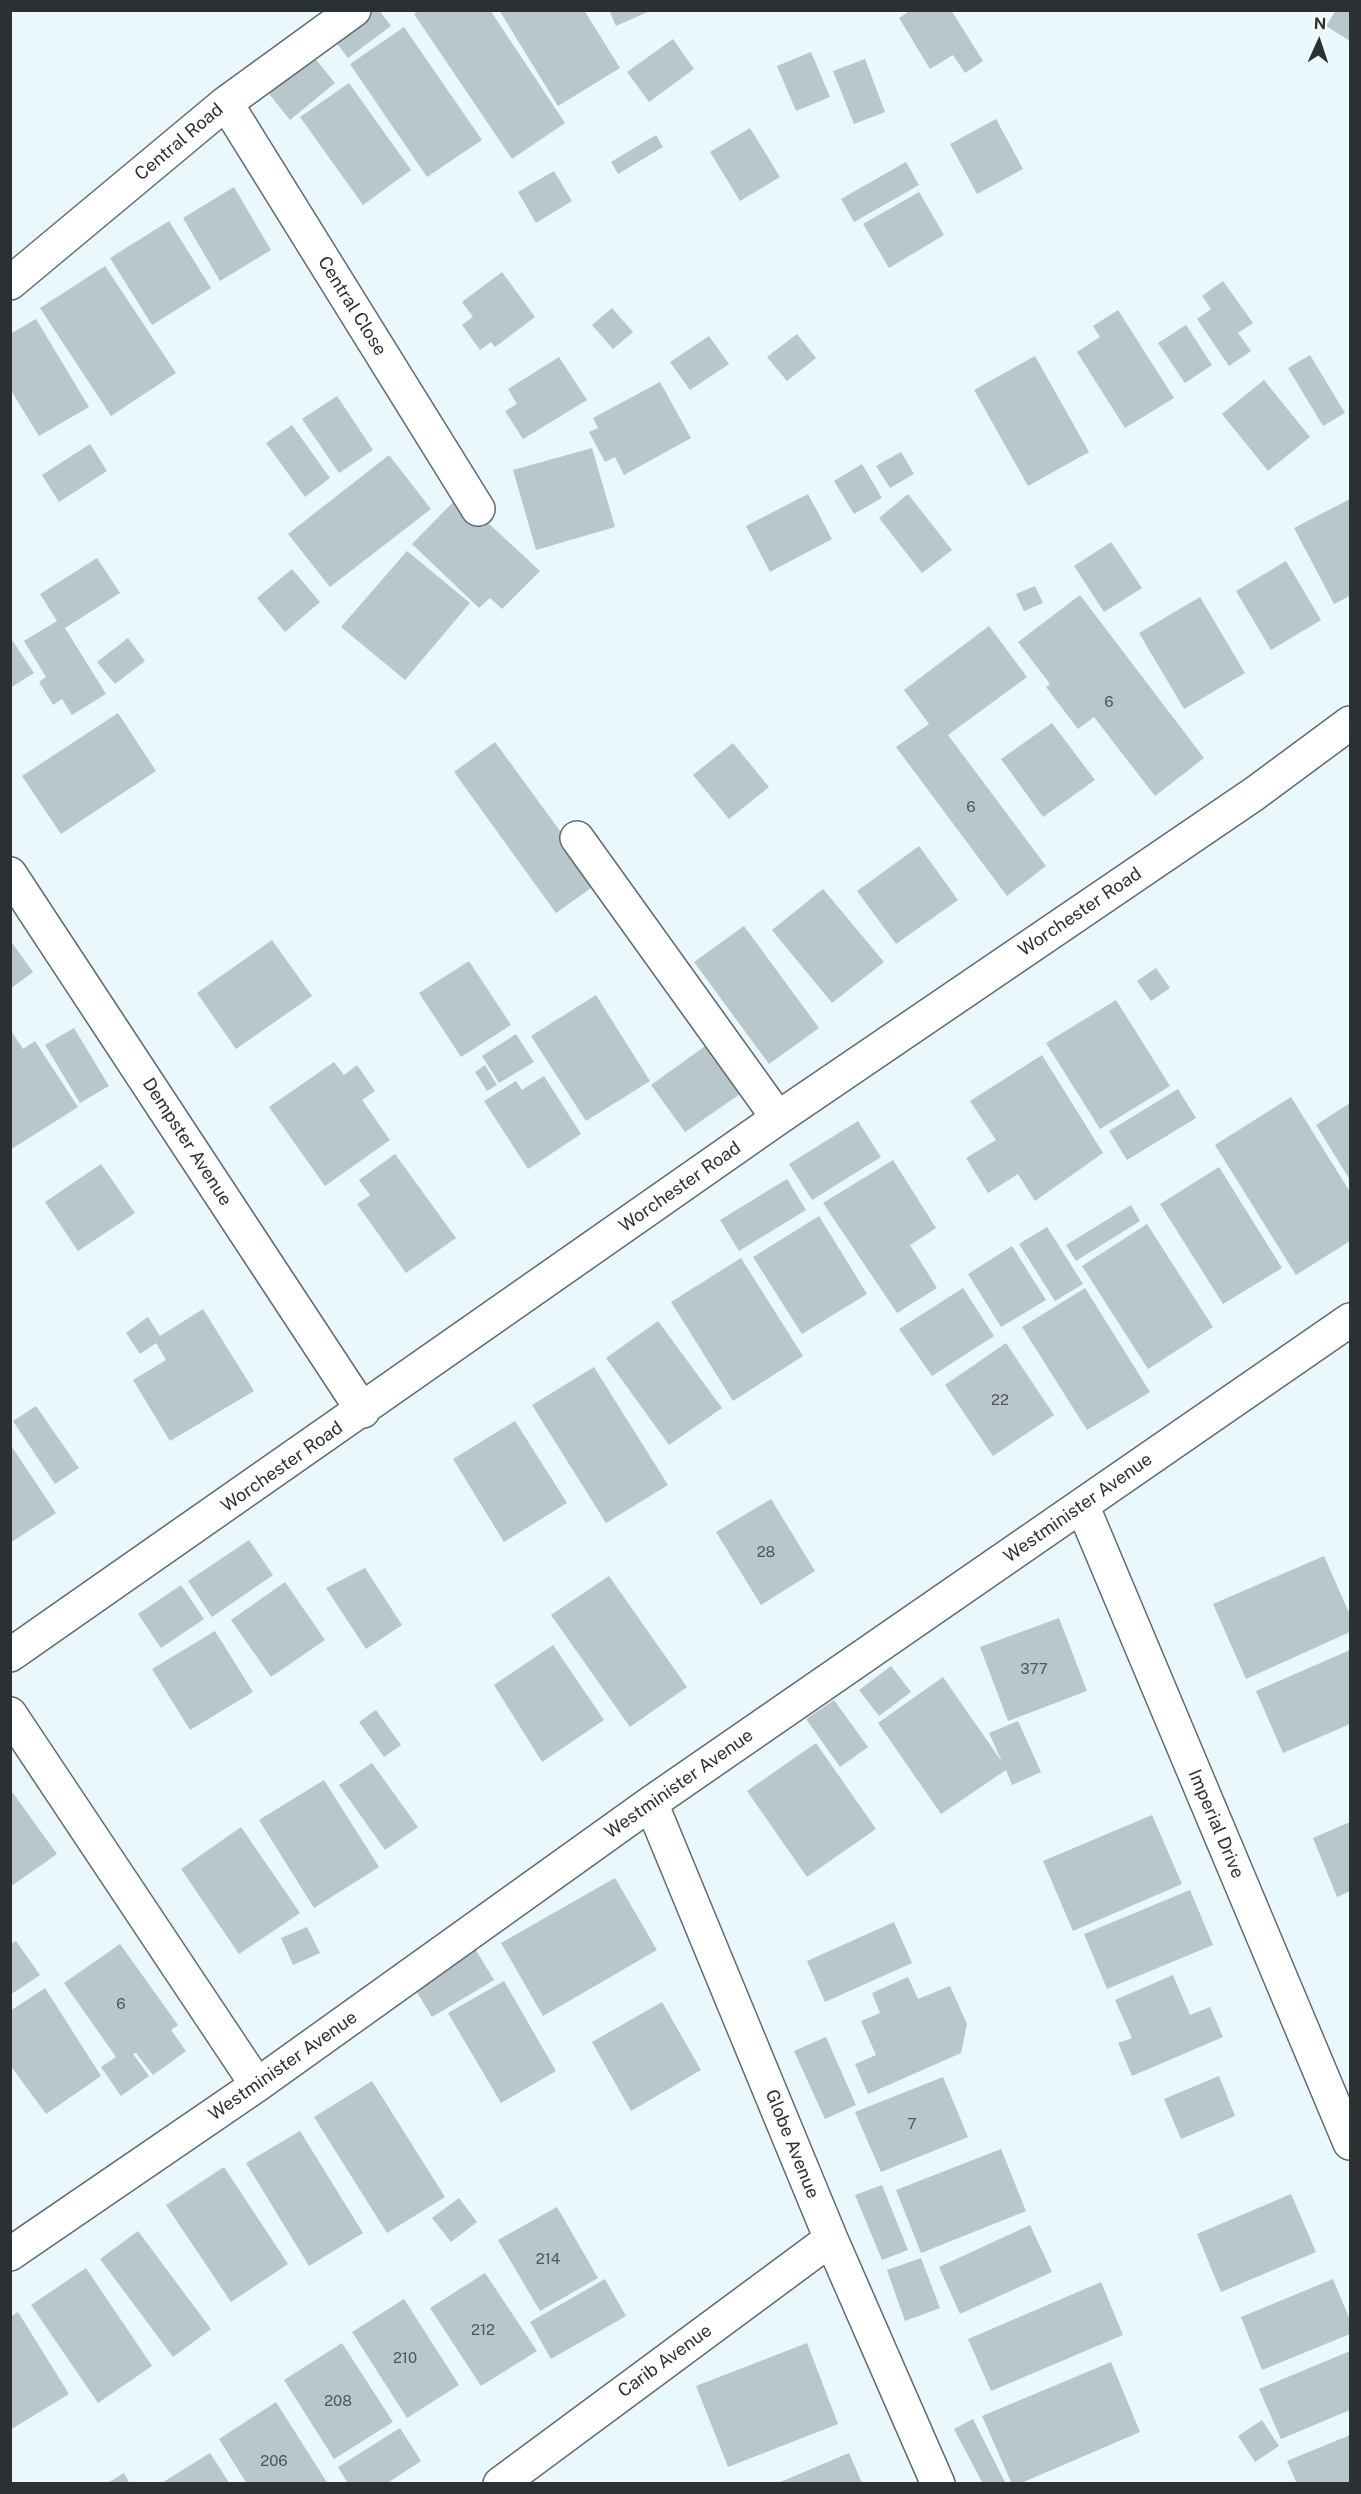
<!DOCTYPE html>
<html>
<head>
<meta charset="utf-8">
<style>
  body { margin:0 }
  #map { position:relative; width:1361px; height:2494px; overflow:hidden; background:#eaf7fd; font-family:"Public Sans",sans-serif }
  canvas { display:block }
  .frame { position:absolute; inset:0; border:12px solid #2b3032; pointer-events:none }
  .north { position:absolute; left:1289px; top:12px; width:60px; height:60px; -webkit-text-stroke:4px #fff; paint-order:stroke; rotate:3deg; font-size:16px; font-weight:700; line-height:24px; text-align:center; color:#2b3032 }
  .north::after { content:''; display:block; margin:auto; width:21px; height:27px; background:#2b3032; clip-path:polygon(50% 0,100% 100%,50% 72%,0 100%) }
</style>
</head>
<body>
<div id="map">
<canvas width="1361" height="2494"></canvas>
<div class="frame"></div>
<div class="north">N</div>
</div>
<script>
const ctx = document.querySelector('canvas').getContext('2d');
ctx.lineJoin = 'round';
function fillPath(path, color) { ctx.fillStyle = color; ctx.fill(path, 'evenodd'); }
const toPath = rows => new Path2D(rows.map(r => 'M' + r).join(''));
function strokePath(path, color, width, dash) { ctx.strokeStyle = color; ctx.lineWidth = width; ctx.lineCap = dash ? 'butt' : 'round'; ctx.setLineDash(dash || []); ctx.stroke(path); }
function label(font, color, halo, rows, align = 'center') {
  ctx.font = font + ' "Public Sans",sans-serif'; ctx.lineWidth = 5; ctx.setLineDash([]); ctx.textBaseline = 'middle'; ctx.strokeStyle = halo; ctx.fillStyle = color; for (const [text, x, y, turn = 0] of rows) {
    ctx.save(); ctx.translate(x, y); ctx.rotate((+turn || 0) * Math.PI / 180); ctx.textAlign = isNaN(turn) ? turn : align; if (halo) ctx.strokeText(text, 0, 0); ctx.fillText(text, 0, 0); ctx.restore();
  }
}
fillPath(toPath([
  [367,10,379,10,391,26,348,58,332,37],
  [420,10,490,10,565,123,512,159,414,14],
  [499,10,584,10,620,68,558,106],
  [609,10,652,10,616,26],
  [911,10,951,10,983,61,965,73,953,55,930,69,899,18],
  [1336,10,1350,10,1350,41,1326,26],
  [404,27,482,140,427,177,350,64],
  [673,39,694,69,649,102,627,72],
  [310,52,335,83,290,120,265,89],
  [811,52,830,97,796,111,777,66],
  [865,59,885,112,854,124,833,71],
  [349,83,411,170,363,205,300,117],
  [996,119,1023,169,977,194,950,144],
  [750,128,780,177,740,201,710,152],
  [656,135,663,147,618,174,611,162],
  [906,162,919,185,854,222,841,199],
  [554,171,572,201,536,223,518,192],
  [234,187,271,250,220,281,183,218],
  [919,192,944,235,889,268,863,224],
  [169,221,211,288,152,325,110,258],
  [105,266,176,373,111,416,40,308],
  [502,272,535,317,495,347,491,342,480,350,462,325,473,317,462,302],
  [1223,281,1253,323,1238,333,1251,351,1229,366,1197,319,1211,309,1202,296],
  [612,308,633,332,613,349,592,325],
  [1118,310,1174,398,1125,428,1077,352,1100,337,1093,326],
  [36,319,89,407,39,436,10,389,10,334],
  [1186,325,1212,365,1185,383,1158,343],
  [797,334,816,358,787,381,767,357],
  [709,336,729,364,690,390,670,362],
  [1310,355,1345,413,1323,426,1288,368],
  [1035,356,1089,452,1028,486,974,390],
  [559,357,587,400,523,439,505,411,517,404,508,389],
  [1264,380,1310,437,1268,471,1222,414],
  [660,382,691,438,624,475,615,457,605,462,589,432,598,428,593,418],
  [337,396,373,450,339,473,302,419],
  [292,425,330,478,305,497,266,443],
  [90,444,107,471,59,502,42,475],
  [592,448,615,527,536,550,513,470],
  [901,452,914,474,890,488,876,466],
  [389,455,431,509,330,587,288,534],
  [862,464,882,498,854,514,834,481],
  [808,494,832,539,770,572,746,526],
  [908,494,952,550,922,573,879,518],
  [459,496,540,571,502,609,490,598,479,608,412,544],
  [1350,499,1350,596,1334,604,1294,528],
  [1111,542,1142,588,1104,612,1074,566],
  [407,551,470,603,405,680,341,627],
  [97,558,120,593,65,628,106,694,72,715,62,699,53,705,39,682,46,677,24,641,57,621,40,594],
  [1286,561,1321,620,1271,650,1236,591],
  [292,569,320,602,285,632,257,598],
  [1035,586,1043,603,1024,611,1016,594],
  [1080,595,1204,758,1155,796,1094,717,1078,729,1046,687,1050,684,1018,642],
  [1200,597,1245,673,1184,709,1139,633],
  [989,626,1027,677,948,735,1046,866,1007,896,896,747,929,724,904,690],
  [10,637,34,673,10,688],
  [128,638,145,661,115,684,97,662],
  [118,713,156,771,61,834,22,776],
  [1052,723,1095,780,1043,817,1001,759],
  [495,742,598,883,556,913,454,772],
  [733,743,769,787,729,819,693,775],
  [919,846,958,900,896,944,857,891],
  [823,889,884,962,832,1003,772,930],
  [744,926,819,1028,769,1064,694,962],
  [10,940,33,972,10,989],
  [272,940,312,996,236,1049,197,993],
  [469,961,511,1025,461,1057,419,993],
  [1156,968,1170,988,1151,1001,1137,981],
  [596,995,650,1081,586,1121,531,1036],
  [1116,1000,1170,1086,1100,1129,1046,1043],
  [74,1028,109,1086,80,1103,45,1045],
  [10,1029,23,1049,35,1041,78,1107,10,1150],
  [516,1034,534,1062,499,1083,482,1056],
  [708,1044,743,1092,685,1132,651,1085],
  [1042,1055,1103,1153,1035,1201,1018,1174,988,1193,966,1158,996,1140,970,1101],
  [334,1062,344,1075,357,1065,375,1091,362,1100,390,1140,325,1186,269,1107],
  [485,1065,497,1085,487,1091,475,1072],
  [544,1076,581,1134,528,1169,484,1101,516,1081,522,1090],
  [1178,1089,1196,1118,1127,1160,1109,1131],
  [1291,1097,1350,1192,1350,1241,1296,1275,1215,1145],
  [1350,1103,1350,1180,1316,1125],
  [858,1121,881,1157,812,1200,789,1164],
  [395,1154,456,1238,406,1273,357,1204,370,1195,359,1180],
  [893,1160,936,1228,910,1245,937,1288,897,1313,823,1203],
  [101,1164,135,1213,78,1251,45,1202],
  [1219,1167,1282,1268,1223,1304,1160,1204],
  [787,1179,806,1210,739,1251,720,1220],
  [1131,1205,1140,1221,1076,1261,1066,1245],
  [819,1216,867,1294,802,1334,753,1257],
  [1147,1224,1213,1327,1148,1369,1082,1266],
  [1047,1227,1083,1284,1055,1301,1019,1244],
  [1012,1246,1046,1300,1001,1327,968,1274],
  [741,1258,803,1356,733,1401,671,1302],
  [963,1288,994,1336,932,1376,899,1329],
  [1085,1288,1150,1392,1087,1430,1022,1327],
  [203,1309,254,1391,170,1441,133,1380,166,1360,156,1343,140,1354,126,1333,148,1317,160,1336],
  [658,1321,722,1408,669,1445,606,1358],
  [1006,1343,1054,1415,993,1456,945,1385],
  [594,1367,668,1485,606,1523,532,1405],
  [36,1406,79,1468,55,1484,13,1421],
  [515,1421,567,1503,504,1542,453,1459],
  [10,1444,56,1513,10,1543],
  [771,1499,815,1571,761,1605,716,1532],
  [249,1540,273,1575,212,1617,188,1581],
  [1324,1556,1350,1615,1350,1632,1246,1679,1213,1604],
  [365,1568,402,1625,366,1649,326,1588],
  [609,1576,687,1687,630,1727,551,1615],
  [285,1582,325,1640,271,1677,231,1620],
  [181,1585,204,1619,161,1648,138,1614],
  [1059,1618,1087,1691,1008,1721,980,1647],
  [215,1631,253,1692,190,1730,152,1669],
  [553,1645,604,1720,542,1762,494,1685],
  [1350,1650,1350,1724,1283,1753,1256,1691],
  [891,1666,911,1692,879,1716,859,1690],
  [943,1677,1002,1762,989,1733,1018,1721,1041,1772,1012,1785,1006,1770,941,1814,878,1723],
  [834,1700,868,1747,840,1767,806,1719],
  [376,1710,401,1745,384,1757,359,1722],
  [816,1743,876,1829,807,1877,747,1791],
  [372,1763,418,1827,385,1850,339,1785],
  [324,1780,379,1867,314,1908,259,1820],
  [10,1789,57,1854,10,1887],
  [1152,1815,1182,1884,1073,1931,1043,1861],
  [1350,1822,1350,1891,1337,1897,1313,1838],
  [241,1827,300,1913,239,1954,181,1869],
  [615,1878,657,1950,543,2016,501,1943],
  [1190,1890,1213,1945,1107,1989,1084,1934],
  [894,1922,912,1963,825,2002,807,1961],
  [307,1927,320,1953,293,1965,281,1938],
  [16,1941,40,1975,10,1995,10,1944],
  [120,1944,178,2025,171,2030,186,2051,153,2075,136,2053,133,2054,149,2076,121,2096,101,2067,116,2057,64,1983],
  [474,1947,494,1980,432,2017,412,1984],
  [1173,1975,1190,2015,1210,2007,1223,2037,1132,2076,1118,2043,1132,2038,1115,2000],
  [908,1977,918,1999,950,1986,967,2024,961,2053,868,2094,855,2064,876,2055,861,2021,880,2013,872,1993],
  [504,1981,556,2071,501,2103,448,2013],
  [45,1988,101,2076,46,2114,10,2065,10,2011],
  [662,2002,701,2070,631,2111,592,2042],
  [826,2037,856,2105,825,2119,794,2051],
  [1219,2076,1235,2116,1181,2139,1164,2099],
  [943,2077,968,2137,881,2172,855,2112],
  [372,2081,445,2197,387,2233,314,2117],
  [300,2131,363,2233,309,2266,246,2163],
  [1001,2149,1026,2211,921,2253,896,2190],
  [224,2167,288,2264,231,2302,166,2205],
  [882,2185,908,2250,882,2260,855,2195],
  [1291,2194,1316,2252,1221,2292,1197,2234],
  [459,2198,477,2222,451,2242,432,2218],
  [557,2207,598,2278,540,2311,498,2240],
  [1030,2225,1052,2272,960,2314,939,2267],
  [138,2231,211,2329,173,2357,100,2259],
  [921,2258,940,2308,905,2321,887,2270],
  [86,2268,152,2366,98,2403,31,2305],
  [485,2273,537,2351,481,2386,430,2308],
  [605,2279,626,2316,551,2359,530,2322],
  [1333,2279,1350,2320,1350,2334,1262,2370,1241,2317],
  [1101,2282,1123,2335,991,2391,968,2339],
  [404,2299,459,2385,407,2418,352,2332],
  [18,2312,69,2394,10,2430,10,2317],
  [342,2343,393,2422,334,2459,284,2380],
  [807,2343,838,2424,728,2467,696,2386],
  [1350,2351,1350,2410,1281,2439,1259,2389],
  [1111,2362,1140,2432,1019,2484,1012,2484,982,2416],
  [276,2402,328,2484,247,2484,219,2439],
  [973,2419,1006,2484,983,2484,954,2429],
  [1262,2420,1279,2446,1255,2462,1238,2436],
  [400,2428,421,2461,386,2484,348,2484,338,2467],
  [1350,2435,1350,2484,1297,2484,1287,2461],
  [210,2453,230,2484,160,2484],
  [849,2453,862,2483,778,2483],
  [124,2473,130,2484,106,2484]
]), '#b9c6cc');
const minor = toPath([
  [226,103,478,509],
  [10,283,226,103,354,10],
  [577,838,778,1118],
  [10,874,363,1411],
  [1082,1505,1350,2143],
  [10,1655,778,1118,1254,794,1350,723],
  [10,1714,257,2085],
  [651,1803,831,2239,938,2484],
  [10,2254,257,2085,651,1803,1350,1320],
  [500,2484,831,2239]
]);
strokePath(minor, '#5f6b70', 36);
strokePath(minor, '#fff', 33);
label('15px', '#4e5658', null, [
  ["6",1109,702],
  ["6",971,807],
  ["22",1000,1400],
  ["28",766,1552],
  ["377",1034,1669],
  ["6",121,2004],
  ["7",912,2124],
  ["214",548,2259],
  ["212",483,2330],
  ["210",405,2358],
  ["208",338,2401],
  ["206",274,2461]
]);
label('18px', '#2b3032', '#fff', [
  ["Central Road",179,142,-40],
  ["Central Close",352,306,58],
  ["Worchester Road",1080,912,-34],
  ["Dempster Avenue",187,1142,57],
  ["Worchester Road",680,1187,-35],
  ["Worchester Road",282,1467,-35],
  ["Westminister Avenue",1078,1508,-35],
  ["Westminister Avenue",679,1784,-35],
  ["Imperial Drive",1216,1824,67],
  ["Westminister Avenue",283,2066,-35],
  ["Globe Avenue",792,2144,68],
  ["Carib Avenue",665,2361,-36]
]);
</script>
</body>
</html>
